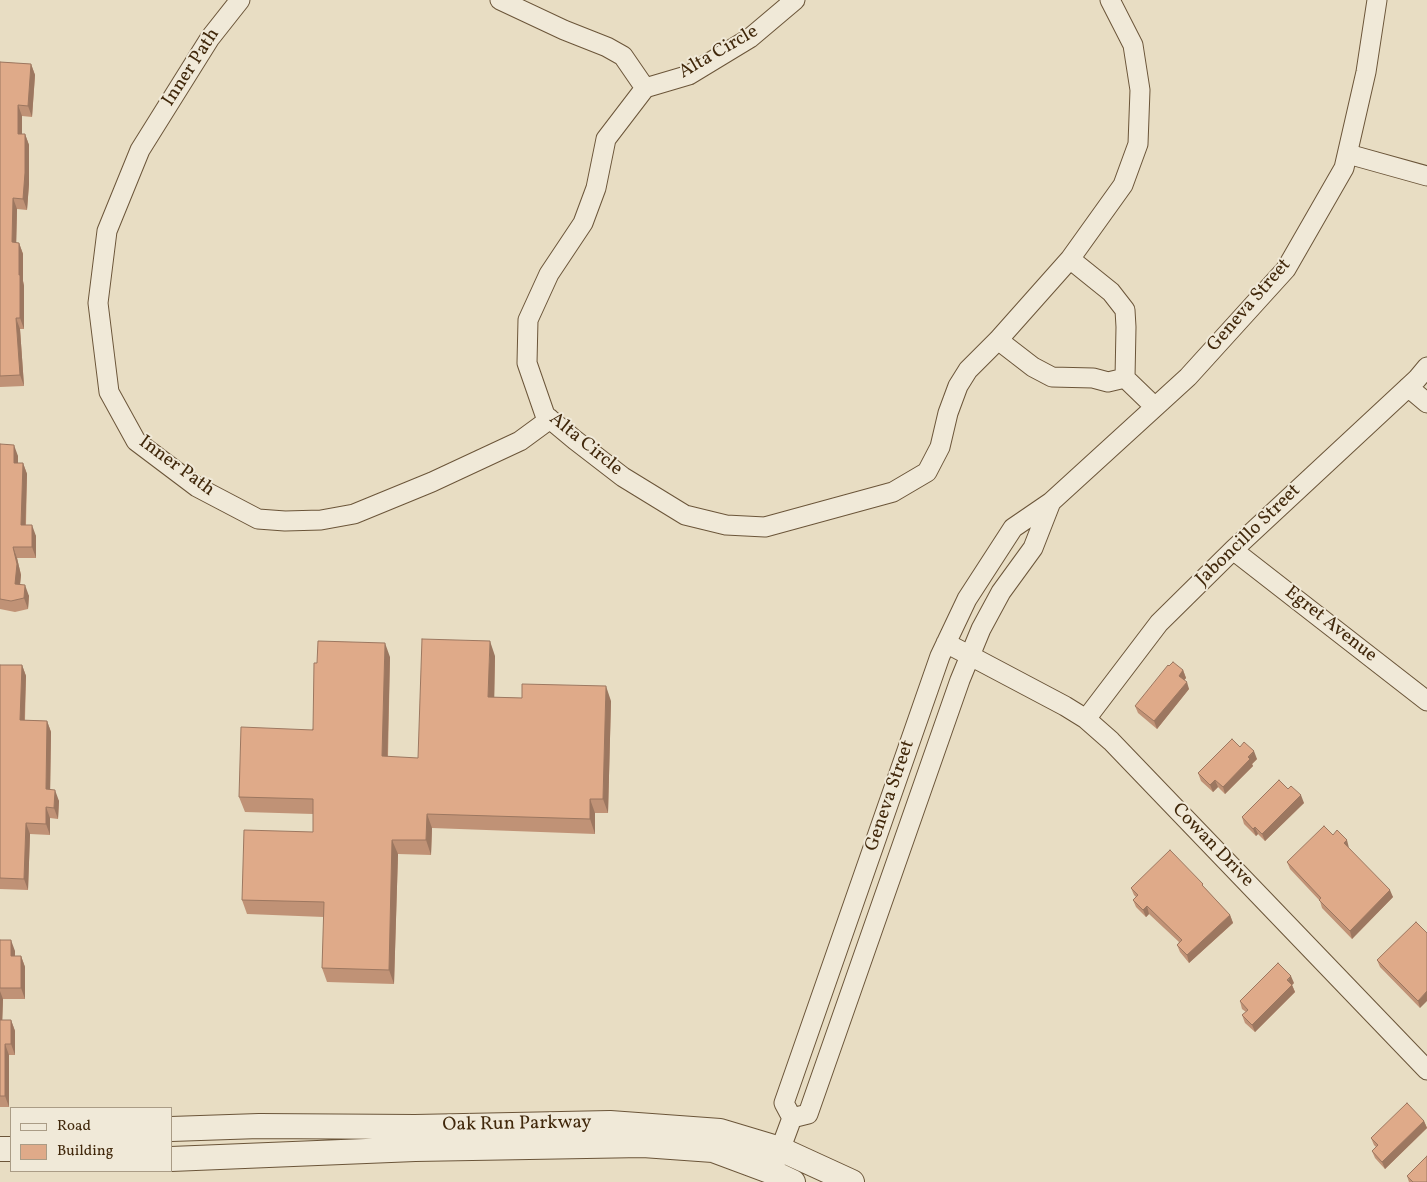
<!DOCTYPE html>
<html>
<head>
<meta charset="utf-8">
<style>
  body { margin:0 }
  #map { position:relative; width:1427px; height:1182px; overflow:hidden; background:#e8ddc3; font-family:Vollkorn,serif }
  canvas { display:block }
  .legend { position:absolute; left:10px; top:1107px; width:162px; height:65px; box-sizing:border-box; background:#f0e9d8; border:1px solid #aa9c86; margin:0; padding:6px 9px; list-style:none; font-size:15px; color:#41280b }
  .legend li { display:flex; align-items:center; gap:10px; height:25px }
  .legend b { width:25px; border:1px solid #aa9c86 }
</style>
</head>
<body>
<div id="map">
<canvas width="1427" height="1182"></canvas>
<ul class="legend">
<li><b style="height:6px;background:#f0e9d8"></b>Road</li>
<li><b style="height:14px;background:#dfaa89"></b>Building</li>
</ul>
</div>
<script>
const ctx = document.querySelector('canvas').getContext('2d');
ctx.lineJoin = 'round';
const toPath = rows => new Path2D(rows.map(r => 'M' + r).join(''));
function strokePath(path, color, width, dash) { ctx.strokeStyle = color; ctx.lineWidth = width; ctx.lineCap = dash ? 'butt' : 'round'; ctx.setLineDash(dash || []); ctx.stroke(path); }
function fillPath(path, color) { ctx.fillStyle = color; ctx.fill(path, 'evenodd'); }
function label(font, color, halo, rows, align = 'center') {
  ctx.font = font + ' Vollkorn,serif'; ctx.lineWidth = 4; ctx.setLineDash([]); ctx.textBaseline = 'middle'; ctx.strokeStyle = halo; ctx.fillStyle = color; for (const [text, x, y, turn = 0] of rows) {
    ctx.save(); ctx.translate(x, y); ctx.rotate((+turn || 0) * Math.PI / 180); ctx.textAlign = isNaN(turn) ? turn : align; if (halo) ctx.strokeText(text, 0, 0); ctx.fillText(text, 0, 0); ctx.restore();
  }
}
const minor = toPath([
  [240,0,210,38,140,150,107,231,98,303,109,392,136,441,197,487,258,519,285,521,321,520,354,514,432,482,520,441,550,419],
  [500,0,564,30,607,47,623,56,645,88],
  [795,0,750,38,689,75,645,88,606,139,596,188,583,223,549,274,528,320,527,363,545,415,575,440,623,477,685,515,726,525,765,527,893,492,927,472,940,447,948,413,958,386,968,370,998,340,1070,259,1123,185,1138,144,1140,90,1133,45,1110,0],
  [1348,154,1427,176],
  [1070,259,1111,292,1125,310,1126,327,1125,378,1155,407],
  [998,340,1033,367,1052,377,1093,378,1108,382,1125,378],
  [1408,387,1427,403],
  [1233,550,1427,701],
  [946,643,1065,706,1086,719,1111,741,1427,1070],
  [1086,719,1159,623,1233,550,1417,379,1427,367],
  [792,1118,784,1103,940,656,967,599,1013,528,1051,502,1188,377,1286,269,1344,168,1366,72,1377,0],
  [792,1118,808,1114,960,680,981,629,1001,592,1033,548,1051,502],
  [776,1161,792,1118]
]);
const tertiary = toPath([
  [171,1129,259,1126,415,1127,610,1123,720,1131,780,1149,852,1182],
  [0,1149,11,1149],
  [171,1159,415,1149,643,1145,713,1150,772,1172,793,1182]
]);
strokePath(minor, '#6b5539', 21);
strokePath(tertiary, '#6b5539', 26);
strokePath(minor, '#f0e9d8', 19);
strokePath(tertiary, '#f0e9d8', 24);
fillPath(toPath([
  [0,62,31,64,35,75,32,117,22,116,22,134,25,134,29,145,29,184,27,210,17,209,16,243,19,243,23,254,23,281,24,286,24,329,20,329,24,386,0,387],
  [0,444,18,456,18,463,23,463,27,474,26,525,36,536,36,558,17,558,21,575,20,584,29,596,28,609,15,612,0,609],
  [495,656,494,697,611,701,608,813,595,813,595,834,432,828,431,855,398,854,394,984,327,982,322,968,324,917,247,914,242,900,313,832,313,814,245,812,239,797,390,657,388,757,418,758],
  [0,665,22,665,26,676,25,720,47,721,51,732,50,790,59,801,58,819,50,818,50,835,30,834,28,890,0,889],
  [1169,666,1183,670,1186,678,1184,680,1189,689,1157,729,1138,713,1135,706],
  [1240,747,1257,759,1252,764,1253,766,1225,794,1218,787,1213,792,1201,781,1198,773],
  [1288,789,1304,803,1265,841,1258,834,1256,836,1244,824,1242,817],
  [1333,835,1349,848,1393,897,1352,939,1322,908,1320,901,1290,869,1287,862],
  [1131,888,1205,888,1230,915,1233,923,1189,963,1180,952,1177,945,1179,942,1149,914,1146,917,1136,907,1133,900,1136,897,1134,895],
  [1416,922,1420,1008,1380,967,1377,960],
  [0,940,15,951,15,956,21,956,25,967,25,999,3,999,2,1020,11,1020,15,1031,15,1055,9,1055,9,1107,0,1107],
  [1294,983,1292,985,1295,992,1255,1032,1245,1023,1242,1015,1246,1012,1242,1009,1240,1001],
  [1424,1121,1427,1128,1385,1169,1375,1158,1372,1151,1376,1147,1374,1145,1371,1138],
  [1407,1176,1427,1182,1409,1182]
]), '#c09276');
fillPath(toPath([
  [31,64,35,75,32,117,28,106],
  [18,105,22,116,22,145,18,134],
  [25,134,29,145,29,184,27,210,23,199],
  [13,198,17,209,16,253,12,242],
  [19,243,23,254,23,281,24,286,24,329,20,318,19,275],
  [16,318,20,329,24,386,20,375],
  [14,445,18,456,18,474,14,463],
  [23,463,27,474,25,536,21,525],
  [32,525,36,536,36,558,32,547],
  [13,547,17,558,21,575,19,595,15,584],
  [25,585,29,596,28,609,24,598],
  [490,641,495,656,494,711,488,697],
  [385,643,390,657,387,771,382,756],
  [22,665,26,676,24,731,20,720],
  [1183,670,1186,678,1182,683,1179,676],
  [1187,682,1189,689,1157,729,1154,721],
  [606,686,611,701,608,813,603,799],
  [47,721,51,732,50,800,46,789],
  [1254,751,1257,759,1252,764,1253,766,1225,794,1223,787],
  [1215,780,1218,787,1213,792,1210,785],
  [55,790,59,801,58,819,54,808],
  [1301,795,1304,803,1265,841,1262,834],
  [590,799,595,813,595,834,590,819],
  [46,807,50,818,50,835,46,824],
  [427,814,432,828,431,855,426,840],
  [26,823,30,834,28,890,24,879],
  [1255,827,1258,834,1256,836,1253,829],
  [392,840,398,854,394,984,389,970],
  [1347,840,1349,848,1344,843],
  [1390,890,1393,897,1352,939,1350,931],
  [1147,906,1149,914,1146,917,1143,910],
  [1230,915,1233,923,1189,963,1187,955],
  [11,940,15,951,15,967,11,956],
  [21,956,25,967,25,999,21,988],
  [1291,976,1294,983,1292,985,1295,992,1255,1032,1252,1025],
  [0,991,3,999,2,1031,0,1024],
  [1427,991,1427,1001,1420,1008,1418,1001],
  [11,1020,15,1031,15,1055,11,1044],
  [5,1044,9,1055,9,1107,5,1096],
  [1424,1121,1427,1128,1385,1169,1382,1162]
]), '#9c7760');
const building = toPath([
  [0,62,31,64,28,106,18,105,18,134,25,134,25,173,23,199,13,198,12,242,19,243,19,275,20,275,20,318,16,318,20,375,0,376,0,62],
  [0,444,14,445,14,463,23,463,21,525,32,525,32,547,13,547,17,564,15,584,25,585,24,598,11,601,0,599,0,444],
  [422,639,490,641,488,697,522,698,522,684,606,686,603,799,590,799,590,819,427,814,426,840,392,840,389,970,322,968,324,902,242,900,244,830,313,832,313,799,239,797,241,727,313,730,314,663,317,663,318,641,385,643,382,756,418,758,422,639],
  [1173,662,1183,670,1179,676,1187,682,1154,721,1135,706,1168,665,1169,666,1173,662],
  [0,665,22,665,20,720,47,721,46,789,55,790,54,808,46,807,46,824,26,823,24,879,0,878,0,665],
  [1232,739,1240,747,1244,742,1254,751,1248,757,1250,759,1223,787,1215,780,1210,785,1198,773,1232,739],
  [1279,780,1288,789,1291,786,1301,795,1262,834,1255,827,1253,829,1242,817,1279,780],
  [1324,826,1333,835,1337,830,1347,840,1344,843,1390,890,1350,931,1319,900,1321,898,1287,862,1324,826],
  [1170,850,1203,884,1202,885,1230,915,1187,955,1177,945,1182,940,1147,906,1143,910,1133,900,1138,895,1131,888,1170,850],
  [1416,922,1427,933,1427,991,1418,1001,1377,960,1416,922],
  [0,940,11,940,11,956,21,956,21,988,0,988,0,940],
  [1278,963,1291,976,1287,980,1292,985,1252,1025,1242,1015,1248,1010,1240,1001,1278,963],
  [0,1020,11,1020,11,1044,5,1044,5,1096,0,1096,0,1020],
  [1407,1103,1424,1121,1382,1162,1372,1151,1378,1145,1371,1138,1407,1103],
  [1427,1156,1427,1182,1413,1182,1407,1176,1427,1156]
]);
fillPath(building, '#dfaa89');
strokePath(building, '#9c7760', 1);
label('19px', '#41280b', '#f0e9d8', [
  ["Alta Circle",719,53,-30],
  ["Inner Path",192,68,-57],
  ["Geneva Street",1250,306,-49],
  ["Alta Circle",585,445,39],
  ["Inner Path",176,467,36],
  ["Jaboncillo Street",1249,536,-44],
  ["Egret Avenue",1330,625,38],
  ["Geneva Street",891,796,-71],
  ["Cowan Drive",1212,846,46],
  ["Oak Run Parkway",517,1125,-1]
]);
</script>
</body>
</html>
